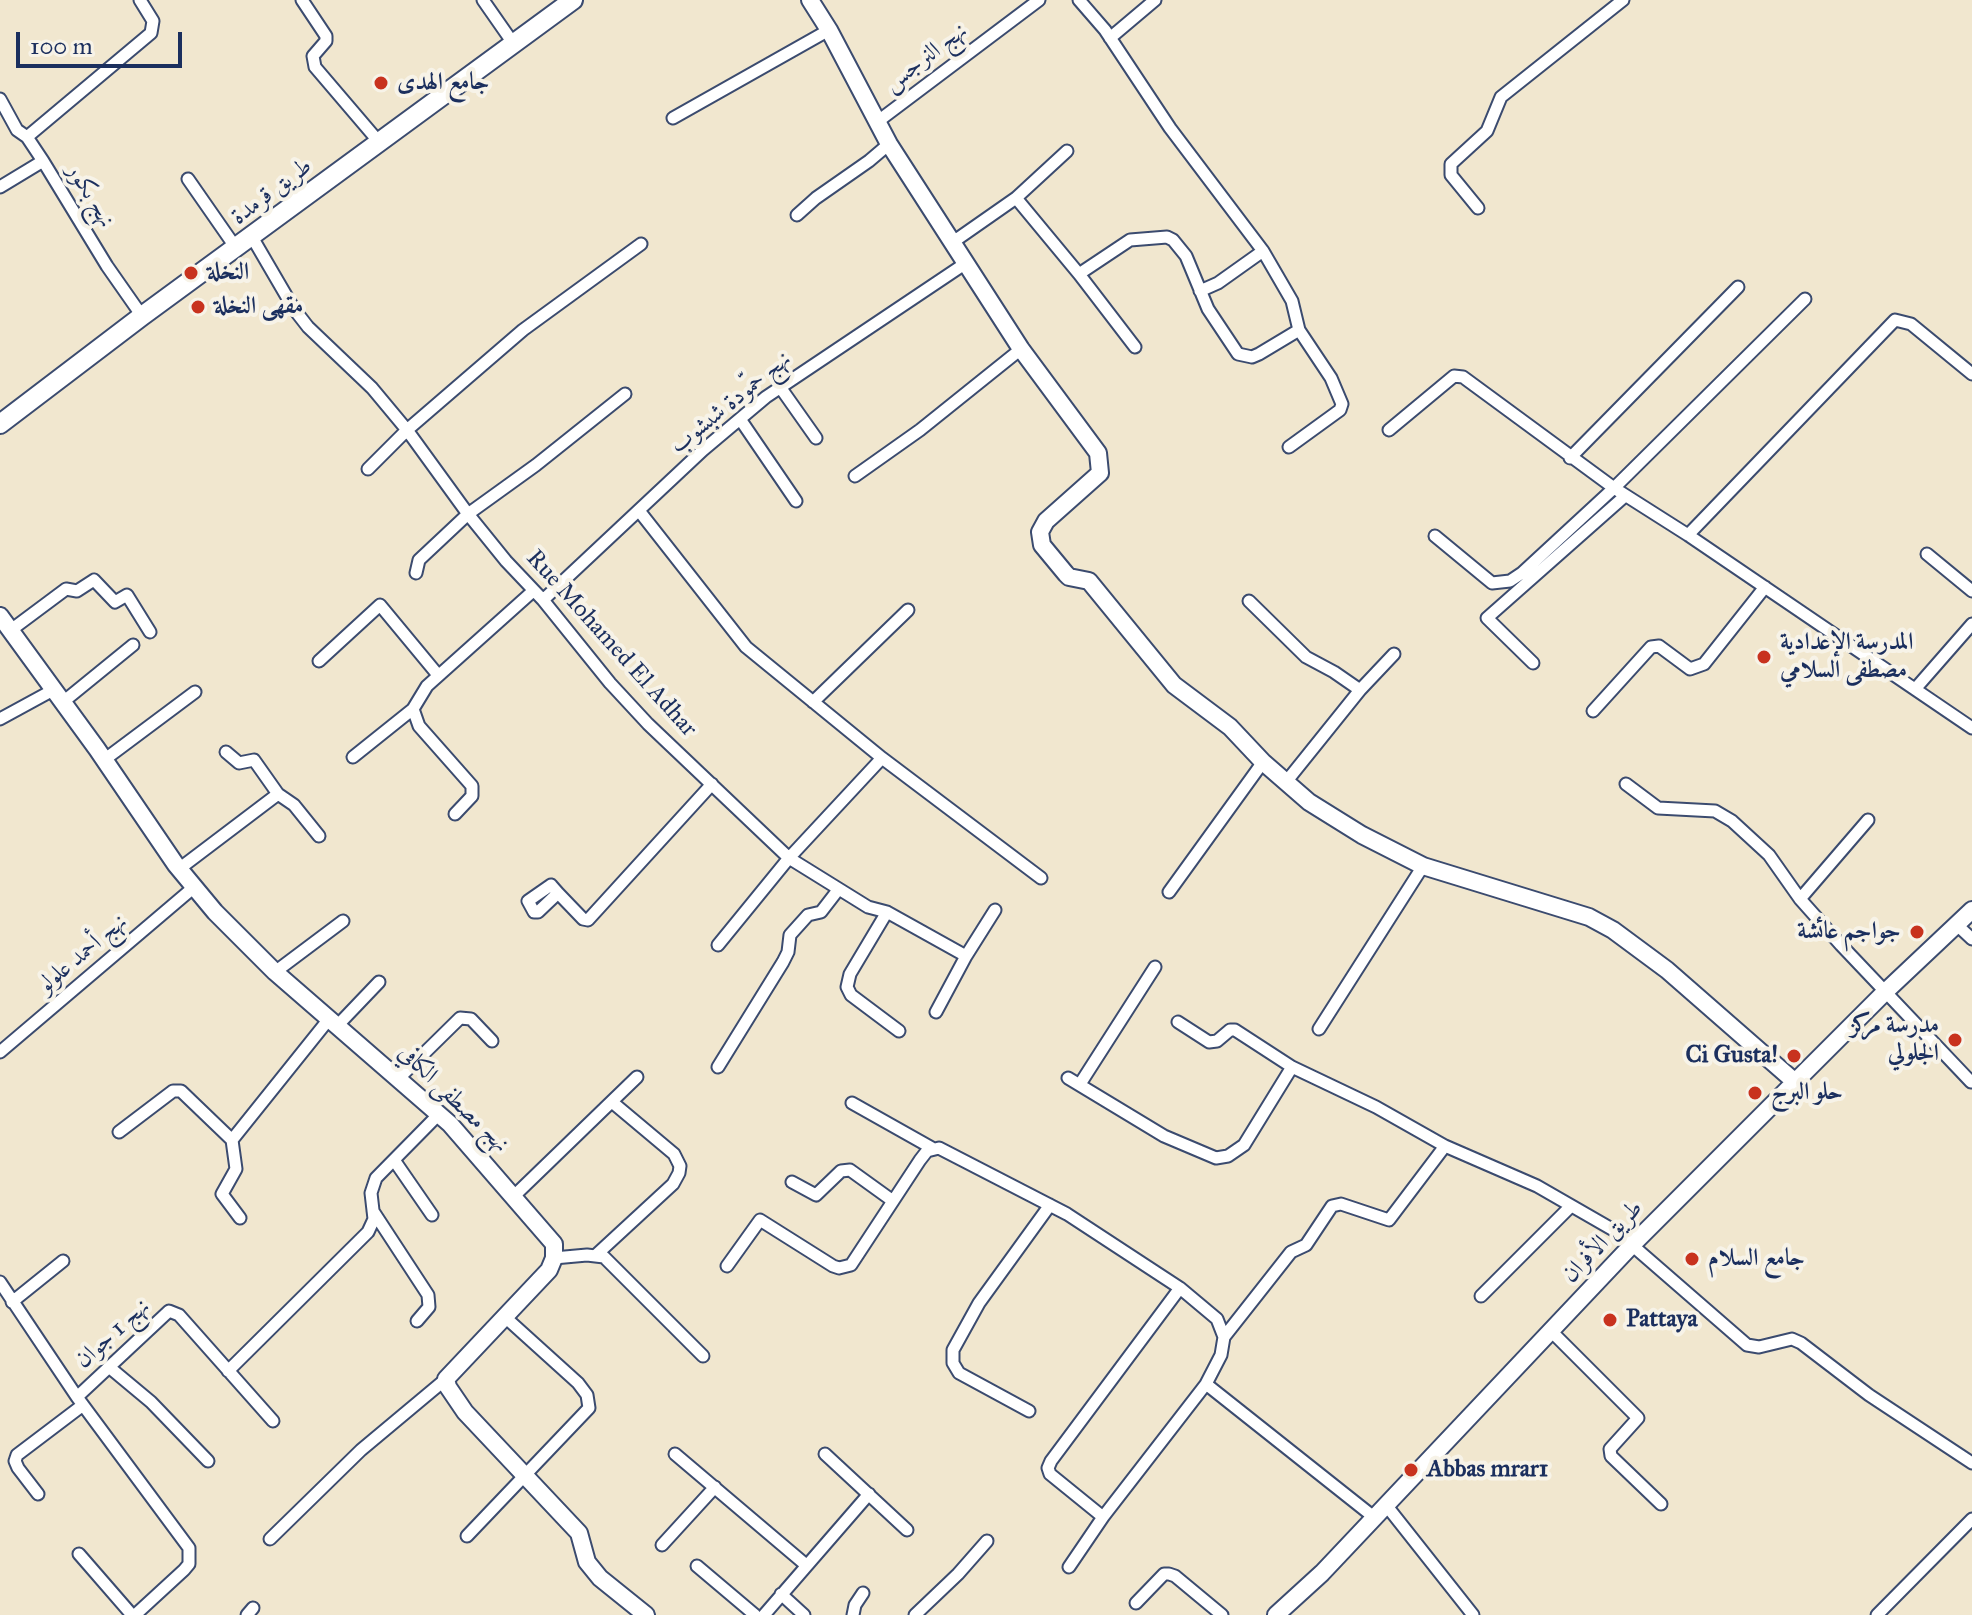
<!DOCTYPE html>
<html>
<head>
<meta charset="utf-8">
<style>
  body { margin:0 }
  #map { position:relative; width:1972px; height:1615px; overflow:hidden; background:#f1e7cf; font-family:"IM FELL Great Primer",serif }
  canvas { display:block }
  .scale { position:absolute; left:16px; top:32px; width:166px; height:36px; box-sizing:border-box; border:4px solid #1b2f5e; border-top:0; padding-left:10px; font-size:24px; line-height:28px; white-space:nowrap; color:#1b2f5e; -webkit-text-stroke:6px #f7f3e8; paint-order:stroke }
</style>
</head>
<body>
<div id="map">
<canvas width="1972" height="1615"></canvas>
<div class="scale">100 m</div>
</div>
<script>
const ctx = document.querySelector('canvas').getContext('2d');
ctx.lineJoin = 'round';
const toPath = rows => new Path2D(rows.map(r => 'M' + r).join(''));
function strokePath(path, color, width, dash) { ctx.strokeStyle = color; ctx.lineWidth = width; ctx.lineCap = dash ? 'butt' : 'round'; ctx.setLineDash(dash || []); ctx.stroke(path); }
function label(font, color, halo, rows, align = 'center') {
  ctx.font = font + ' "IM FELL Great Primer",Amiri,serif'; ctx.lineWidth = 8; ctx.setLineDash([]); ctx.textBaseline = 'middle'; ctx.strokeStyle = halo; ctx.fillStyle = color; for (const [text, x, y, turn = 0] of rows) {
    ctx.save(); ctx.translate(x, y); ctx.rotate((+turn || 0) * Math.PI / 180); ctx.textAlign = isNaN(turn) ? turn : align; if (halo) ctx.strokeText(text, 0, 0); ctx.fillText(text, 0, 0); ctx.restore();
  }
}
const street = toPath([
  [302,0,326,36,326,41,313,56,315,67,379,142],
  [483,0,513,43],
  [1079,0,1105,30,1170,128,1263,251],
  [1110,38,1155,0],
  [0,99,17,130,27,137,43,161,107,266,142,316],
  [673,118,829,30],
  [877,122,1039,0],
  [27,137,151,33,153,21,140,0],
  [188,179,236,248],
  [0,187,43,161],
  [1016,198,1079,274,1135,347],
  [1478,208,1451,175,1451,164,1487,131,1501,97,1623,0],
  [797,215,816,198,869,161,889,144],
  [252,237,294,309,308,327,372,388,407,430,468,514,506,561,543,600,610,683,648,724,789,858,868,907,887,912,966,956,936,1012],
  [953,242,1016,198,1067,151],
  [1079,274,1130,240,1167,237,1173,240,1186,256,1208,309,1238,354,1252,357,1259,354,1299,330,1331,378,1342,404,1340,410,1289,447],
  [1200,291,1218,283,1263,251,1292,301,1299,330],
  [780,387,816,438],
  [740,419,796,501],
  [1389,430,1454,376,1463,377,1614,488,1688,535,1972,728],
  [1570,458,1738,287],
  [368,469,407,430,523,330,641,244],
  [855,476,920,430,1021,349],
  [640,512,746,647,882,758,789,858,718,945],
  [1688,535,1895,320,1911,324,1972,374],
  [1435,536,1492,583,1510,581,1522,573,1614,488,1805,299],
  [1927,554,1972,591],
  [416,573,419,560,468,514,536,465,625,394],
  [543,600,703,450,766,397,966,263],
  [1249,601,1306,657,1334,672,1360,690],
  [11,630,66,589,77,591,94,580,115,602,127,595,150,632],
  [319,661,380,605,438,675],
  [1533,663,1487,618,1625,496],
  [1916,688,1972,624],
  [63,702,133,645],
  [813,702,908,610],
  [1593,711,1651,647,1659,646,1690,669,1704,664,1765,587],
  [0,719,55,689],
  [226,752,239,763,254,760,278,794],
  [353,757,413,709],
  [882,758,1041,878],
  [104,760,195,692],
  [1286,782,1360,690,1394,654],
  [1626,784,1658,808,1715,811,1732,821,1769,855,1800,899,1841,945,1971,1082],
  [455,814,472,796,472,786,419,726,413,709,427,686,532,592],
  [179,869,278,794,294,805,319,836],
  [551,885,558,893,538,912,534,912,528,901,551,885],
  [1169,892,1263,762],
  [558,893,583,919,588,920,712,784],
  [1800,899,1868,820],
  [887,912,850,974,847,987,851,995,899,1031],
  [1957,925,1972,939],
  [966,956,995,910],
  [275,972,343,921],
  [1178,1022,1209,1042,1217,1041,1230,1030,1235,1030,1292,1067,1376,1107,1445,1146,1537,1186,1617,1232,1747,1345,1759,1347,1792,1339,1801,1343,1869,1395,1972,1463],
  [337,1026,379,982],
  [1319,1029,1423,866],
  [0,1052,193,888],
  [718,1067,783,962,788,952,790,935,808,915,821,912,838,890],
  [399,1078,460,1018,471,1019,492,1041],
  [1068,1078,1164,1136,1216,1158,1228,1156,1244,1145,1292,1067],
  [1080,1084,1155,967],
  [852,1103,932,1148],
  [119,1132,173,1091,181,1091,232,1140,329,1019],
  [232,1140,236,1169,222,1194,240,1218],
  [394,1160,432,1215],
  [792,1182,816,1195,841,1171,850,1170,893,1201],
  [514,1196,637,1077],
  [373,1211,428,1295,429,1307,417,1321],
  [596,1255,673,1184,679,1173,680,1166,674,1154,612,1102],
  [554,1258,587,1255,604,1257,703,1356],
  [727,1266,760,1220,833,1266,839,1268,851,1265,920,1160,927,1151,939,1148,1067,1214,1180,1288,1217,1319,1224,1337,1221,1355,1206,1384,1375,1518],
  [0,1282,77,1397,169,1311,179,1315,273,1421],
  [1180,1288,1051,1461,1048,1468,1050,1474,1103,1517,1206,1384],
  [1481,1296,1571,1206],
  [12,1302,63,1261],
  [1551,1331,1638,1418,1610,1449,1611,1456,1661,1504],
  [1224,1337,1291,1252,1306,1245,1332,1206,1341,1204,1389,1220,1445,1146],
  [109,1367,151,1402,208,1461],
  [228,1371,368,1232,374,1219,371,1193,376,1178,439,1114],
  [77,1397,189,1548,189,1564,184,1570,135,1615],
  [1029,1411,959,1373,953,1363,953,1350,979,1303,1050,1205],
  [675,1454,806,1565],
  [825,1454,907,1530],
  [38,1494,18,1468,15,1461,17,1455,83,1405],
  [1386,1505,1473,1615],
  [467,1536,589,1408,587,1395,578,1383,505,1317],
  [270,1539,361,1450,446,1379],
  [662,1545,715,1487],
  [79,1554,132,1615],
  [697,1566,755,1615],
  [1069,1567,1103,1517],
  [781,1594,804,1615],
  [1136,1603,1164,1574,1169,1574,1175,1576,1222,1615],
  [247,1615,253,1608],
  [764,1615,869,1494],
  [853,1615,855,1605,863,1593],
  [915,1615,958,1574,987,1541],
  [1877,1615,1972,1519]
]);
const secondary = toPath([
  [810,0,829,30,889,144,1021,349,1098,453,1100,473,1046,521,1040,532,1042,545,1066,574,1069,577,1089,581,1174,685,1230,727,1263,762,1309,802,1362,835,1423,866,1589,917,1613,930,1667,970,1794,1081],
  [0,616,97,749,176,865,215,912,275,972,450,1124,554,1244,554,1258,549,1270,446,1379,448,1387,465,1412,579,1533,587,1562,600,1578,646,1615],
  [1276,1615,1322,1573,1631,1246,1884,993,1972,910]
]);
const primary = toPath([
  [0,424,142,316,573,0]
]);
strokePath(street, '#3b4b6f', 15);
strokePath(secondary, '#3b4b6f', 20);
strokePath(primary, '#3b4b6f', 22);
strokePath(street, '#fff', 11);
strokePath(secondary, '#fff', 16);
strokePath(primary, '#fff', 18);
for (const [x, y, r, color] of [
  [381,83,8,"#c8321e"],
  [191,273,8,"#c8321e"],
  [198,307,8,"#c8321e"],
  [1764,657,8,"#c8321e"],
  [1917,932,8,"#c8321e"],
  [1955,1040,8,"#c8321e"],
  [1794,1056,8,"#c8321e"],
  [1755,1093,8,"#c8321e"],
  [1692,1259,8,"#c8321e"],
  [1610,1320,8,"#c8321e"],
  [1411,1470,8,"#c8321e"]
]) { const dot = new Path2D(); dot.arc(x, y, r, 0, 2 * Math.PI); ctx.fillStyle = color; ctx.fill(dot); strokePath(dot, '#f7f3e8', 3); }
label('24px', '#1b2f5e', '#f7f3e8', [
  ["نهج النرجس",926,58,-37],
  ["طريق قرمدة",272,192,-37],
  ["نهج بكور",90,196,59],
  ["نهج حمّودة شبشوب",731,403,-39],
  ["Rue Mohamed El Adhar",611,644,48],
  ["نهج أحمد علولو",83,954,-40],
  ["نهج مصطفى الكافي",453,1099,44],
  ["طريق الأفران",1603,1242,-46],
  ["نهج 1 جوان",113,1334,-42]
]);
label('bold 24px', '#1b2f5e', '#f7f3e8', [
  ["جامع الهدى",397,83],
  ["النخلة",207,273],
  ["مقهى النخلة",214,307],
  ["المدرسة الإعدادية",1780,643],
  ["مصطفى السلامي",1780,671],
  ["جواجم عائشة",1901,932,"right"],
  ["مدرسة مركز",1939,1026,"right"],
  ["الجلولي",1939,1054,"right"],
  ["Ci Gusta!",1778,1056,"right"],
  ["حلو البرج",1771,1093],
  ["جامع السلام",1708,1259],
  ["Pattaya",1626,1320],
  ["Abbas mrar1",1427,1470]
], 'left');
</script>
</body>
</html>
